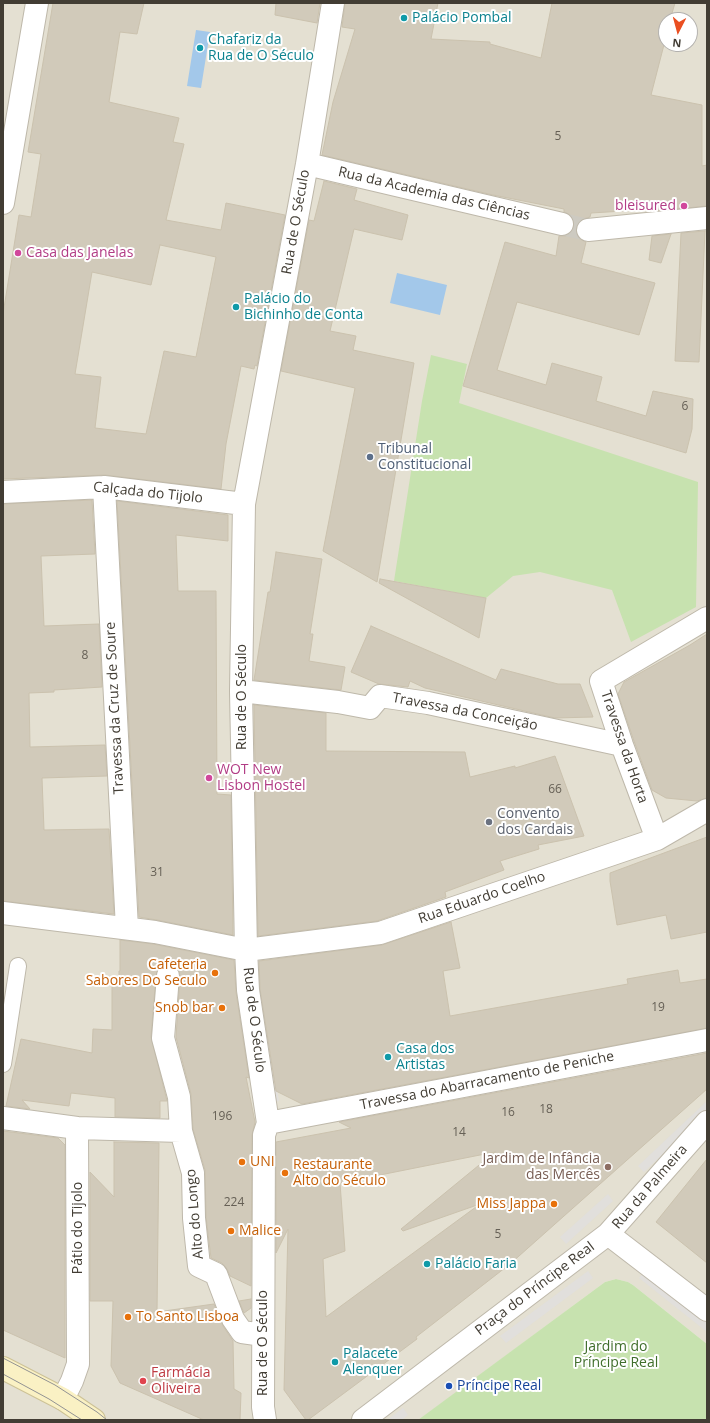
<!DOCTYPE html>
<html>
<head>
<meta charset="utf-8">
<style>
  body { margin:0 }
  #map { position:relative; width:710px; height:1423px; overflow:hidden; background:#f0ede4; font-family:"Open Sans",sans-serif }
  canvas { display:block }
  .frame { position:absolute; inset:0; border:4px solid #423d34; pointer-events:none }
  .north { position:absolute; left:658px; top:12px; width:40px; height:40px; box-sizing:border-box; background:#fff; border:1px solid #b3b1ae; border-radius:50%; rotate:186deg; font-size:11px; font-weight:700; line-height:16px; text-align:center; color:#423d34 }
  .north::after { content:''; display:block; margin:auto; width:14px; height:18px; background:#ea4f21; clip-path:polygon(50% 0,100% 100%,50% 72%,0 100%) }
</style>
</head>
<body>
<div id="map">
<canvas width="710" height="1423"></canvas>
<div class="frame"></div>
<div class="north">N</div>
</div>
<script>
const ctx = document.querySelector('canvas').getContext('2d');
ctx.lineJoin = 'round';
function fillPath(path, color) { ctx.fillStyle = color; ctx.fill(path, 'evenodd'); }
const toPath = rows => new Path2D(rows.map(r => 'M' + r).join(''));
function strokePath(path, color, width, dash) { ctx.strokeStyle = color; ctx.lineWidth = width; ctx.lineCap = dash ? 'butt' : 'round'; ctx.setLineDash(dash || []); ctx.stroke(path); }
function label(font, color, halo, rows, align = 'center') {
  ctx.font = font + ' "Open Sans",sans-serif'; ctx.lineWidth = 4; ctx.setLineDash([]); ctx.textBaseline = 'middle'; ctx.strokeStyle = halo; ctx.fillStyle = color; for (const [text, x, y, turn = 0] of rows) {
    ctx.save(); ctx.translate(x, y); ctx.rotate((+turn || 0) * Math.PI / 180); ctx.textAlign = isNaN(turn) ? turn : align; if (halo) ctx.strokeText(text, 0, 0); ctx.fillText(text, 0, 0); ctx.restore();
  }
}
fillPath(toPath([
  [3,3,707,3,707,1344,633,1285,628,1282,616,1279,605,1282,419,1420,3,1420],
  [666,20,690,20,690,44,666,44]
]), '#e4e0d2');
fillPath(toPath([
  [431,355,467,364,459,403,698,482,696,607,631,642,612,590,540,572,513,576,486,598,394,581,422,401],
  [616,1279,628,1282,633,1285,707,1344,707,1420,418,1420,605,1282]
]), '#c7e2af');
fillPath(toPath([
  [253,978,262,978,265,1020,279,1101,270,1103],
  [707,1101,707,1113,644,1172,638,1166],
  [608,1194,613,1201,566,1244,560,1237],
  [588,1271,593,1278,506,1343,500,1336],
  [645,1271,707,1321,707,1332,639,1278],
  [403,1408,408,1415,402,1420,387,1420]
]), '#e1dfdc');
fillPath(toPath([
  [196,30,210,32,201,88,187,86],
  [397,273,447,285,440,315,390,303]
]), '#a3c8ea');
const building = toPath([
  [53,3,144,3,137,34,120,32,109,102,179,118,173,142,184,144,166,220,221,230,226,203,285,215,257,366,255,365,254,369,241,366,226,444,221,489,105,475,3,479,3,314,19,215,31,217,41,154,28,152,53,3],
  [160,245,216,257,196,357,164,351,146,434,95,428,101,377,75,374,92,272,151,285,160,245],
  [276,3,320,3,317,23,275,15,276,3],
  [345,3,438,3,431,39,490,42,490,44,541,58,552,3,675,3,670,20,666,20,666,37,651,95,702,105,702,166,707,165,707,206,656,211,656,209,591,213,590,217,580,220,576,225,576,231,578,238,586,242,581,263,655,283,639,335,517,302,497,370,546,385,552,363,602,377,596,401,646,416,653,391,693,399,692,429,686,453,463,386,505,242,556,256,559,236,566,236,571,232,574,226,574,220,570,215,564,212,564,209,493,195,322,155,333,102,355,29,342,27,345,3],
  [324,181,357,189,354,200,408,215,402,240,354,229,330,331,356,336,353,350,414,363,377,582,323,551,355,388,281,371,309,220,314,221,324,181],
  [705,231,699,362,675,361,681,233,705,231],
  [671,234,661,263,649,260,652,236,671,234],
  [92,500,95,554,41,556,44,626,99,624,102,687,54,690,54,692,29,693,30,747,105,745,107,776,42,778,44,830,109,829,114,914,3,901,3,504,92,500],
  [117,501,228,515,228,541,176,535,178,591,216,591,217,794,231,795,233,935,157,920,139,917,117,501],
  [276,552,322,559,310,634,313,634,309,661,345,667,341,690,254,680,268,592,270,592,276,552],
  [380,579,486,598,479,638,379,583,380,579],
  [371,626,496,680,501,669,558,684,580,684,593,717,555,718,425,688,410,681,408,687,379,684,351,672,371,626],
  [707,634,707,798,697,801,666,798,652,790,634,741,618,694,624,682,690,645,707,634],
  [254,705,326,713,326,751,465,752,470,777,515,766,515,768,555,756,584,836,538,845,539,849,500,861,504,870,445,892,446,897,377,921,258,936,254,705],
  [707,837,707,932,671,939,666,915,617,925,610,881,610,873,707,837],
  [451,922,460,968,443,971,450,1016,628,984,627,979,678,970,680,983,707,979,707,1028,302,1104,276,1091,260,989,259,961,382,945,451,922],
  [120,940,153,944,234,960,236,992,249,1078,246,1077,255,1122,252,1135,251,1286,230,1276,227,1269,222,1263,211,1258,206,1217,205,1170,193,1129,191,1094,176,1037,180,977,179,971,175,966,169,964,163,965,158,969,156,975,151,1037,167,1101,160,1101,160,1118,115,1117,115,1098,71,1093,69,1106,22,1100,30,1109,6,1106,21,1039,92,1053,93,1029,112,1030,112,983,119,982,119,971,120,971,120,940],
  [707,1053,707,1089,510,1264,416,1337,417,1339,308,1420,306,1420,284,1390,288,1229,276,1253,276,1142,351,1128,339,1122,707,1053],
  [495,1152,401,1229,403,1231,480,1204,326,1317,323,1259,345,1251,340,1183,495,1152],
  [3,1131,58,1138,65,1145,65,1358,3,1330,3,1131],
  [114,1142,159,1143,157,1312,214,1304,223,1326,233,1341,234,1389,241,1393,240,1420,204,1420,120,1383,111,1366,113,1301,90,1301,90,1172,114,1197,114,1142],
  [707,1159,707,1263,656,1222,707,1159],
  [251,1299,251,1308,244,1313,239,1301,251,1299]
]);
fillPath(building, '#d1caba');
strokePath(building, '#cbc2ae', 1);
strokePath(toPath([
  [562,224,588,230]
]), '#cdcac1', 22, [22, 11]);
const lane = toPath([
  [3,1064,18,966]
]);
const street = toPath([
  [307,164,562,224],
  [3,203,37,3],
  [588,230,707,218],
  [104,487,127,928],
  [3,492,104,487,244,504],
  [241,691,338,702,370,708,380,696,428,703,622,745],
  [657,839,622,745,601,681,707,618],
  [3,913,155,932,246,950,380,933,657,839,707,810],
  [168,976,163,1038,179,1097,181,1131,193,1173,194,1218,199,1266,216,1274,233,1319,242,1332,263,1335],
  [3,1118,77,1128,78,1364,72,1381,63,1399],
  [268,1123,707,1040],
  [77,1128,181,1131],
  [608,1234,707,1310],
  [265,1420,263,1407,264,1135,268,1123,248,990,246,950,241,691,244,504,307,164,333,3],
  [363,1420,608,1234,707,1122]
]);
const secondary = toPath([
  [3,1368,63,1399,94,1420]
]);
strokePath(lane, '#beb8aa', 18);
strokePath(street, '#beb8aa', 24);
strokePath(secondary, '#cdc296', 24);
strokePath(lane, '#fff', 16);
strokePath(street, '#fff', 22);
strokePath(secondary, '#faf1c4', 22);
strokePath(toPath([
  [3,1358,55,1385,97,1412,107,1420],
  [3,1374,49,1399,82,1420]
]), '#939393', 1);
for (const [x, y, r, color] of [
  [404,18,4,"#0f9aa8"],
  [200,48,4,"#0f9aa8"],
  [684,206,4,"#d1479c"],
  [18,253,4,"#d1479c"],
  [236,307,4,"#0f9aa8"],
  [370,457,4,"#5c6f8a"],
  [209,778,4,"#d1479c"],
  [489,822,4,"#6b7280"],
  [215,973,4,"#e8710a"],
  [222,1008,4,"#e8710a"],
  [388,1057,4,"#0f9aa8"],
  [242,1162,4,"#e8710a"],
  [608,1167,4,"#8d6e63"],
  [285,1173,4,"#e8710a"],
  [554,1204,4,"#e8710a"],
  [231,1231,4,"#e8710a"],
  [427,1264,4,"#0f9aa8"],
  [128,1317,4,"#e8710a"],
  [335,1362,4,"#0f9aa8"],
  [143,1381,4,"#e0444e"],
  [449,1386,4,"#1a4fb4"]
]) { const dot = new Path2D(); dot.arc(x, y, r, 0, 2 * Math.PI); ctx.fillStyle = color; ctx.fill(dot); strokePath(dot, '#fff', 1.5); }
label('12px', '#666056', null, [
  ["5",558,137],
  ["6",685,407],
  ["8",85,656],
  ["66",555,790],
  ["31",157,873],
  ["19",658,1008],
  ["18",546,1110],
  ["16",508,1113],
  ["196",222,1117],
  ["14",459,1133],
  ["224",234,1203],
  ["5",498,1235]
]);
label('14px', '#0d838f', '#fff', [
  ["Palácio Pombal",412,18],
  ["Chafariz da",208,40],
  ["Rua de O Século",208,56],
  ["Palácio do",244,299],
  ["Bichinho de Conta",244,315],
  ["Casa dos",396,1049],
  ["Artistas",396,1065],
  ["Palácio Faria",435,1264],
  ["Palacete",343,1354],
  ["Alenquer",343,1370]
], 'left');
label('14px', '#423d34', '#fff', [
  ["Rua da Academia das Ciências",434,194,13],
  ["Rua de O Século",296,222,-80],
  ["Calçada do Tijolo",148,493,6],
  ["Rua de O Século",242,697,-90],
  ["Travessa da Cruz de Soure",115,708,-93],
  ["Travessa da Conceição",465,712,11],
  ["Travessa da Horta",624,747,71],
  ["Rua Eduardo Coelho",482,898,-19],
  ["Rua de O Século",254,1020,83],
  ["Travessa do Abarracamento de Peniche",487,1081,-11],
  ["Rua da Palmeira",650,1187,-49],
  ["Alto do Longo",195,1214,-95],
  ["Pátio do Tijolo",78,1228,-90],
  ["Praça do Príncipe Real",535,1289,-37],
  ["Rua de O Século",263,1343,-90]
]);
label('14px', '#b23c85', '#fff', [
  ["bleisured",676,206,"right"],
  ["Casa das Janelas",26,253],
  ["WOT New",217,770],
  ["Lisbon Hostel",217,786]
], 'left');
label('14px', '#4e5e75', '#fff', [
  ["Tribunal",378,449],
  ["Constitucional",378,465]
], 'left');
label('14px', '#5b616d', '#fff', [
  ["Convento",497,814],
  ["dos Cardais",497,830]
], 'left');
label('14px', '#c56008', '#fff', [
  ["Cafeteria",207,965,"right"],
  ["Sabores Do Seculo",207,981,"right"],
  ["Snob bar",214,1008,"right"],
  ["UNI",250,1162],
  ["Restaurante",293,1165],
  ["Alto do Século",293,1181],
  ["Miss Jappa",546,1204,"right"],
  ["Malice",239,1231],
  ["To Santo Lisboa",136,1317]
], 'left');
label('14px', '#785e54', '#fff', [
  ["Jardim de Infância",600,1159],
  ["das Mercês",600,1175]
], 'right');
label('14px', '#406e2c', '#fff', [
  ["Jardim do",616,1347],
  ["Príncipe Real",616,1363]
]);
label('14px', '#be3a42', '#fff', [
  ["Farmácia",151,1373],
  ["Oliveira",151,1389]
], 'left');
label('14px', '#164399', '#fff', [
  ["Príncipe Real",457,1386]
], 'left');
</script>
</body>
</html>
